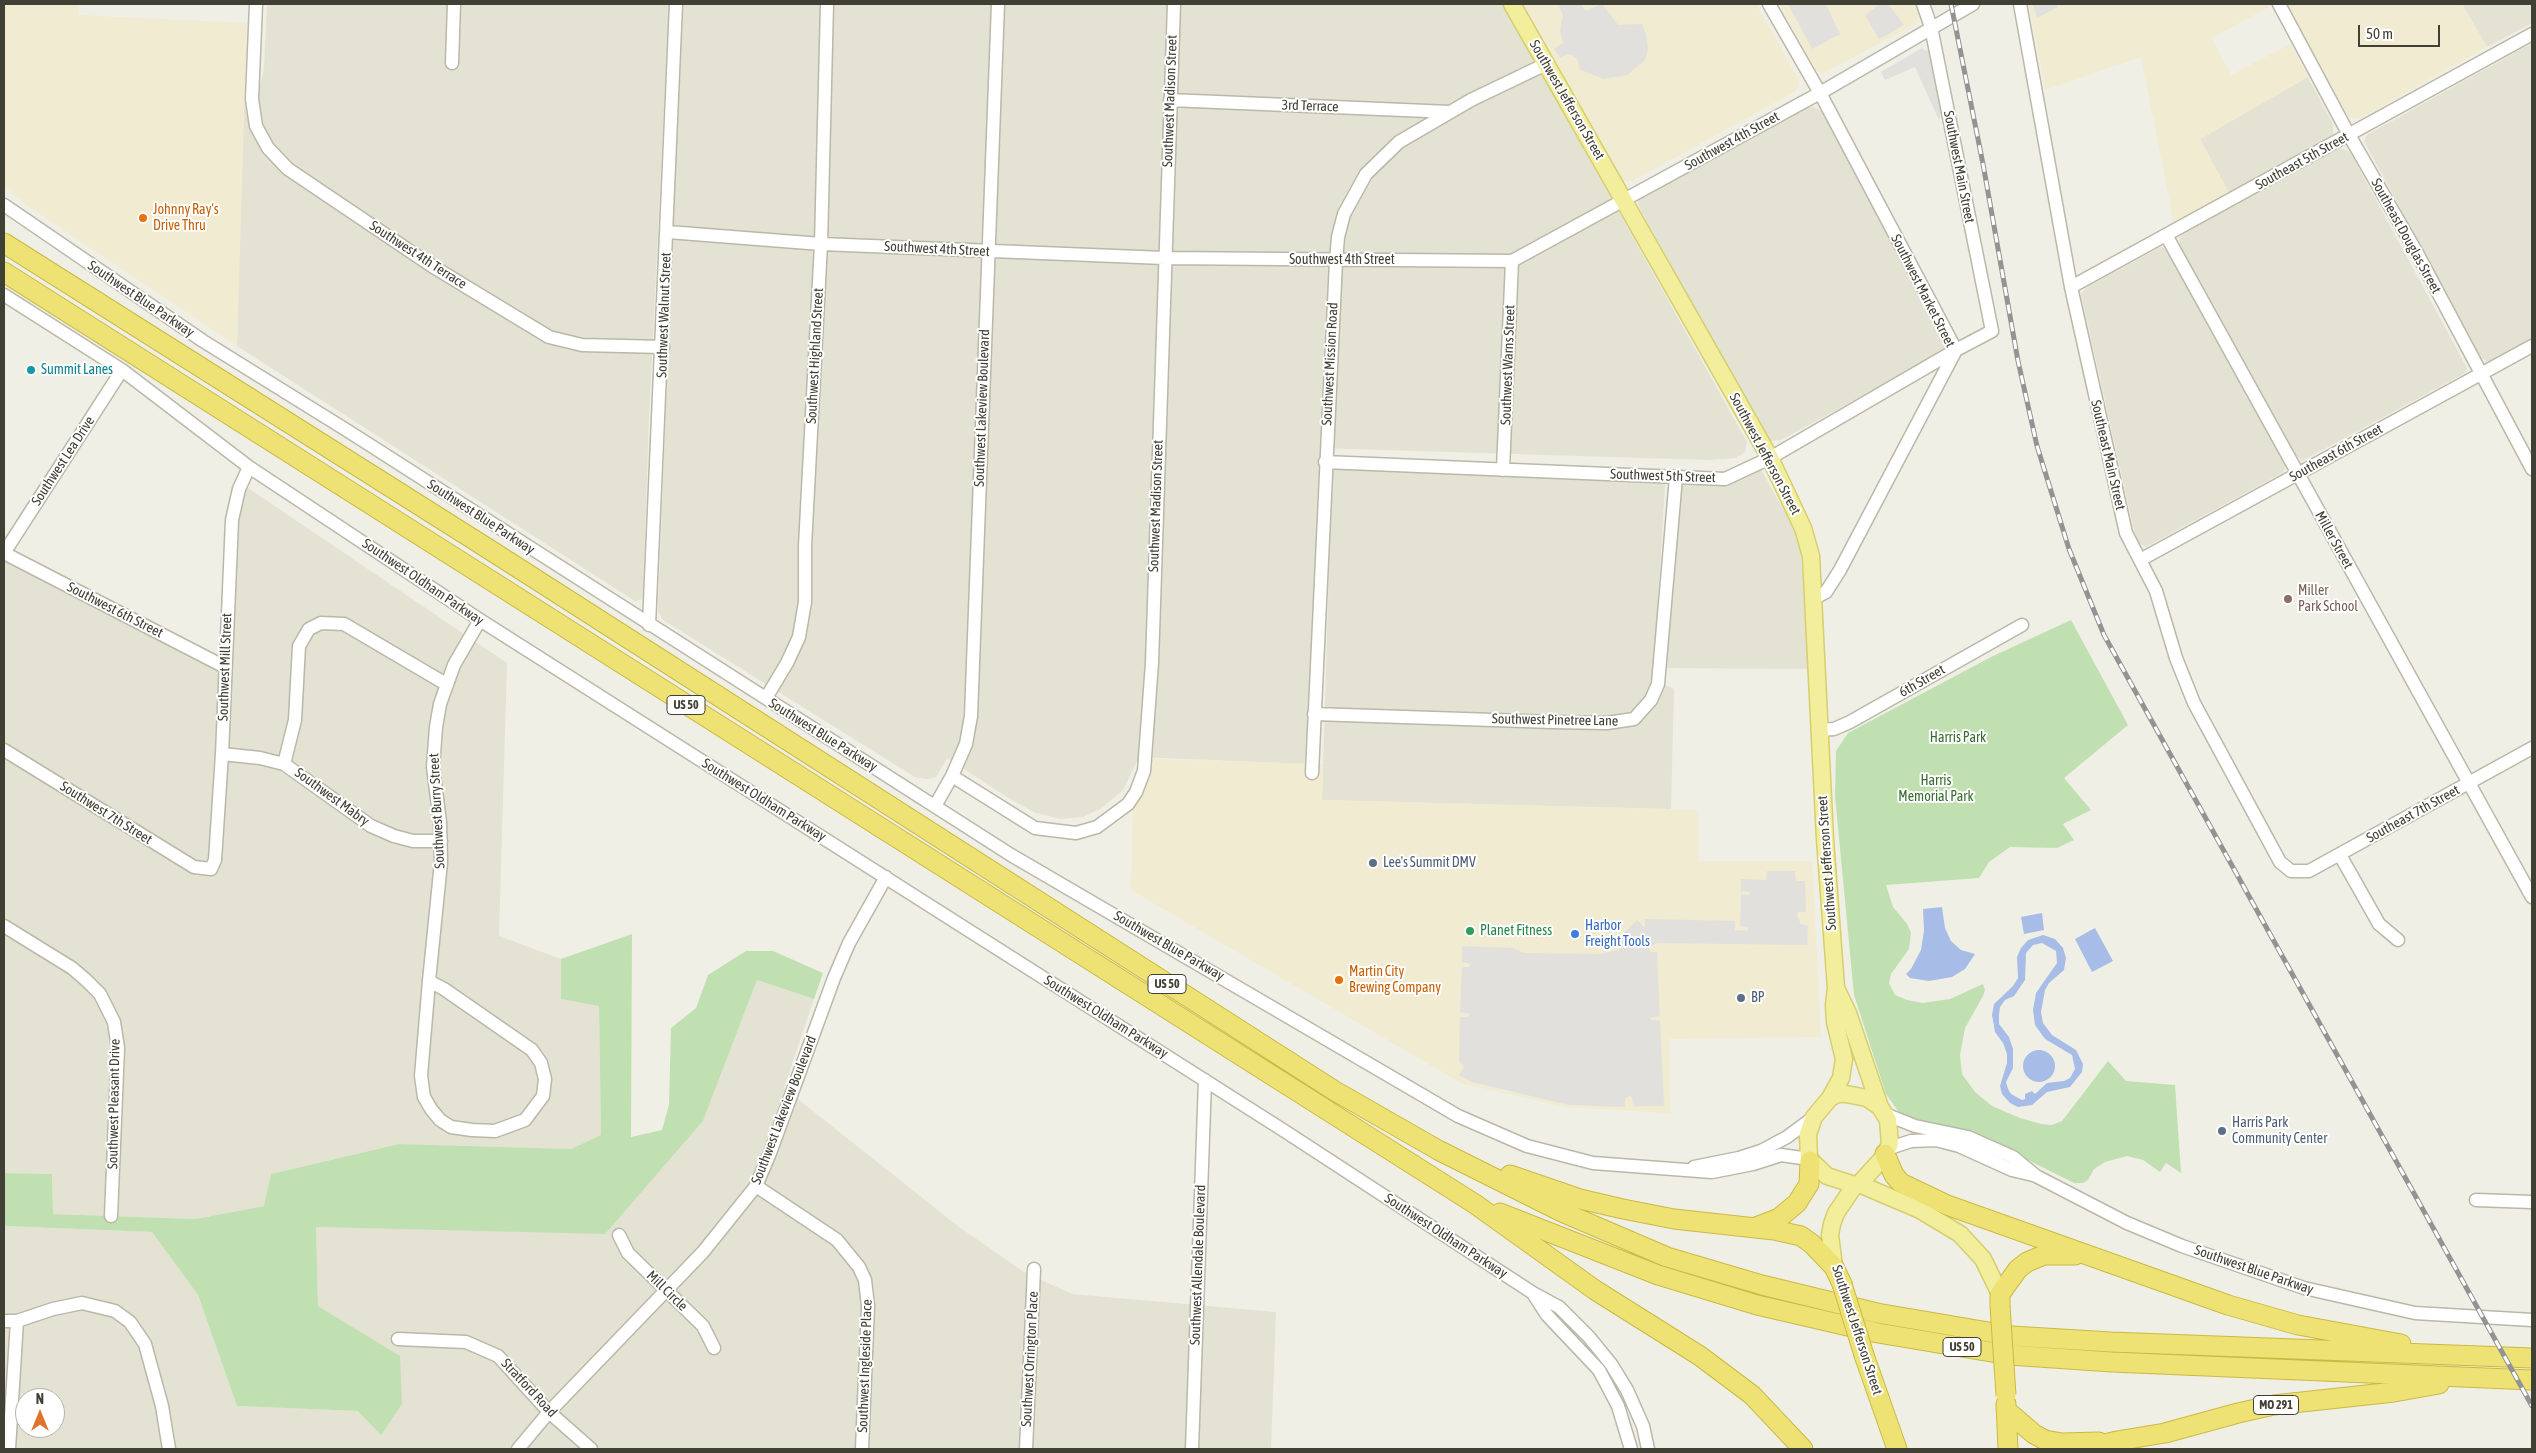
<!DOCTYPE html>
<html>
<head>
<meta charset="utf-8">
<style>
  body { margin:0 }
  #map { position:relative; width:2536px; height:1453px; overflow:hidden; background:#f0efe5; font-family:"Asap Condensed",sans-serif }
  canvas { display:block }
  .frame { position:absolute; inset:0; border:5px solid #414035; pointer-events:none }
  .north { position:absolute; left:15px; top:1388px; width:50px; height:50px; box-sizing:border-box; background:#fff; border:1px solid #b3b3ae; border-radius:50%; rotate:0deg; font-size:14px; font-weight:700; line-height:20px; text-align:center; color:#414035 }
  .north::after { content:''; display:block; margin:auto; width:18px; height:22px; background:#e1732b; clip-path:polygon(50% 0,100% 100%,50% 72%,0 100%) }
  .scale { position:absolute; left:2358px; top:25px; width:82px; height:22px; box-sizing:border-box; border:2px solid #414035; border-top:0; padding-left:6px; font-size:15px; line-height:18px; white-space:nowrap; color:#414035; -webkit-text-stroke:4px #fff; paint-order:stroke }
</style>
</head>
<body>
<div id="map">
<canvas width="2536" height="1453"></canvas>
<div class="frame"></div>
<div class="north">N</div>
<div class="scale">50 m</div>
</div>
<script>
const ctx = document.querySelector('canvas').getContext('2d');
ctx.lineJoin = 'round';
function fillPath(path, color) { ctx.fillStyle = color; ctx.fill(path, 'evenodd'); }
const toPath = rows => new Path2D(rows.map(r => 'M' + r).join(''));
function strokePath(path, color, width, dash) { ctx.strokeStyle = color; ctx.lineWidth = width; ctx.lineCap = dash ? 'butt' : 'round'; ctx.setLineDash(dash || []); ctx.stroke(path); }
function label(font, color, halo, rows, align = 'center') {
  ctx.font = font + ' "Asap Condensed",sans-serif'; ctx.lineWidth = 4; ctx.setLineDash([]); ctx.textBaseline = 'middle'; ctx.strokeStyle = halo; ctx.fillStyle = color; for (const [text, x, y, turn = 0] of rows) {
    ctx.save(); ctx.translate(x, y); ctx.rotate((+turn || 0) * Math.PI / 180); ctx.textAlign = isNaN(turn) ? turn : align; if (halo) ctx.strokeText(text, 0, 0); ctx.fillText(text, 0, 0); ctx.restore();
  }
}
fillPath(toPath([
  [267,4,669,4,649,418,643,599,635,601,237,346,243,104,259,89,264,69],
  [681,4,1503,4,1747,442,1745,452,1736,458,1709,460,1320,448,1306,764,1139,757,1123,790,1102,808,1083,817,1061,819,1036,813,1007,797,947,758,936,777,926,779,915,777,663,620,658,611],
  [2462,4,2532,4,2532,23,2487,47],
  [2532,43,2532,340,2492,362,2487,362,2480,356,2364,141,2367,135],
  [2308,77,2333,124,2333,135,2229,193,2200,139],
  [1813,107,1822,111,1946,333,1948,342,1946,350,1781,440,1771,441,1765,436,1638,205,1639,198,1805,108],
  [2340,148,2350,152,2467,368,2465,373,2302,461,2295,454,2180,246,2179,239,2183,233],
  [2161,247,2166,249,2286,467,2282,473,2146,547,2138,542,2133,526,2081,294,2087,287],
  [1344,459,1660,470,1664,476,1665,485,1653,679,1674,689,1671,809,1322,800,1332,469,1336,462],
  [1760,468,1794,528,1801,552,1809,669,1664,668,1676,482,1708,472],
  [245,486,507,663,499,936,561,959,562,999,599,1005,601,1135,571,1149,399,1144,271,1174,265,1206,196,1219,53,1214,52,1174,4,1173,4,549,215,665,219,673,226,759,240,503],
  [757,980,814,999,784,1088,959,1227,1024,1272,1072,1294,1276,1312,1271,1449,4,1449,4,1226,152,1232,198,1295,237,1406,358,1411,400,1357,318,1306,316,1227,605,1233,703,1121],
  [25,1398,55,1398,55,1428,25,1428]
]), '#e3e2d3');
fillPath(toPath([
  [4,4,79,4,79,15,247,23,237,346,25,204,4,186],
  [1523,4,1756,4,1798,79,1799,84,1796,90,1789,95,1632,181,1624,182,1618,179],
  [1779,4,1918,4,1921,14,1917,23,1822,74,1815,69],
  [2029,4,2267,4,2269,7,2212,38,2231,75,2290,44,2308,77,2200,139,2229,193,2174,224,2141,57,2045,90],
  [2286,4,2462,4,2487,47,2361,118,2351,118,2348,116],
  [1152,759,1323,764,1322,800,1698,810,1699,861,1812,861,1821,1037,1669,1039,1670,1113,1565,1107,1461,1083,1131,890,1133,805,1148,776]
]), '#f0ebd1');
fillPath(toPath([
  [2071,620,2128,725,2064,778,2091,810,2063,824,2074,840,2057,848,2010,847,1989,862,1979,878,1886,885,1893,907,1907,924,1911,933,1909,949,1891,974,1889,983,1895,995,1907,1000,1923,1003,1950,999,1983,984,1985,990,1983,996,1965,1028,1960,1055,1962,1074,1975,1092,1992,1106,2020,1118,2041,1124,2052,1125,2062,1121,2108,1061,2126,1081,2175,1085,2181,1173,2166,1163,2160,1172,2143,1160,2127,1156,2105,1162,2094,1169,2088,1180,2083,1183,2074,1183,1970,1131,1909,1119,1898,1111,1886,1094,1854,995,1835,796,1836,751,1848,733,1991,657],
  [632,934,631,1137,662,1130,669,1105,671,1028,696,1008,708,975,746,951,773,951,823,973,814,999,757,980,703,1121,605,1234,316,1227,318,1306,400,1356,402,1404,381,1435,358,1411,237,1406,198,1295,152,1232,4,1226,4,1173,52,1174,53,1214,196,1219,264,1206,271,1174,399,1144,571,1149,601,1135,599,1006,561,999,561,959]
]), '#c0e0b1');
fillPath(toPath([
  [1563,4,1581,4,1585,11,1602,4,1618,25,1642,24,1646,34,1648,49,1645,60,1627,75,1603,79,1579,69,1578,60,1572,55,1567,54,1560,58,1554,49,1563,43,1560,30,1563,15,1559,6],
  [1788,4,1826,4,1840,34,1812,49],
  [1880,4,1888,4,1904,25,1879,39,1865,15],
  [2033,4,2056,4,2058,7,2037,18],
  [1922,48,1925,51,1928,49,1943,117,1938,118,1915,67,1885,80,1881,72],
  [1767,871,1795,871,1796,881,1805,881,1806,912,1798,912,1797,916,1801,924,1808,926,1807,945,1657,943,1649,947,1650,952,1657,952,1660,1016,1650,1018,1651,1020,1660,1020,1664,1106,1633,1106,1632,1097,1630,1096,1625,1098,1625,1107,1569,1105,1472,1082,1459,1075,1464,1067,1459,1062,1460,1017,1468,1017,1470,1014,1460,1012,1462,967,1469,967,1471,964,1462,962,1462,946,1513,948,1524,953,1600,954,1620,950,1615,942,1637,920,1645,928,1645,919,1735,921,1735,930,1747,931,1749,927,1740,926,1741,894,1749,895,1750,892,1741,891,1741,879,1766,880]
]), '#e1e0dc');
fillPath(toPath([
  [1942,907,1945,928,1951,941,1961,950,1975,954,1965,969,1952,977,1929,981,1910,978,1906,974,1911,969,1921,950,1924,931,1923,909],
  [2042,913,2044,930,2024,934,2021,917],
  [2095,928,2113,961,2092,972,2075,939],
  [2043,935,2055,939,2063,948,2066,958,2064,970,2049,983,2045,990,2041,1012,2043,1023,2052,1035,2076,1050,2083,1064,2082,1072,2070,1087,2047,1092,2032,1105,2018,1107,2010,1103,2002,1094,2000,1086,2007,1063,2007,1054,2003,1043,1995,1032,1992,1015,1994,1004,2013,986,2018,978,2017,957,2021,948,2028,940],
  [2042,943,2056,951,2057,963,2036,993,2033,1010,2035,1025,2045,1039,2072,1055,2075,1069,2070,1078,2064,1081,2047,1083,2035,1094,2032,1091,2025,1094,2025,1099,2022,1100,2011,1094,2008,1089,2006,1082,2013,1068,2013,1049,2009,1037,1999,1024,1999,1015,2000,1007,2005,1000,2014,996,2025,980,2026,953,2033,945],
  '2023 1066a16 16 0 1 1 32 0a16 16 0 1 1-32 0Z'
]), '#a7bde7');
const minor = toPath([
  [256,4,252,99,256,126,268,148,288,169,432,266,549,337,582,345,663,347],
  [1769,4,1820,93,1956,350,1840,570,1826,592,1813,599],
  [2020,4,2071,287,2126,533,2156,591,2176,658,2194,703,2280,862,2291,871,2309,871,2532,748],
  [2279,4,2349,135,2417,253,2532,469],
  [452,63,454,4],
  [1170,100,1450,112],
  [4,205,203,341,348,431,1011,855,1458,1116,1527,1146,1593,1163,1712,1172,1753,1164,1781,1155,1809,1159],
  [668,232,821,244,1164,258,1512,261,1820,93,1973,4],
  [2166,235,2532,897],
  [2071,287,2532,34],
  [4,295,122,370,249,467,480,620,1283,1130,1533,1293,1559,1307,1589,1337,1611,1364,1627,1390,1643,1426,1648,1449],
  [1325,462,1725,479,1770,458,1956,350,1992,331,1931,27,1923,4],
  [1503,470,1512,261],
  [4,553,225,667],
  [4,553,122,370],
  [2140,560,2532,346],
  [649,625,676,4],
  [766,698,787,663,799,637,805,602,805,546,821,244,827,4],
  [1314,714,1553,722,1607,723,1634,719,1651,700,1658,684,1676,477],
  [1819,730,1834,729,1850,722,2022,625],
  [4,750,194,867,211,869,215,860,222,754,232,520,239,489,249,467],
  [222,754,260,758,284,764,371,826,394,836,413,841,441,841],
  [284,764,295,720,299,646,309,629,321,623,344,624,446,684],
  [1312,773,1336,261,1338,237,1344,214,1366,174,1399,142,1471,100,1546,64],
  [952,776,1035,828,1076,833,1097,827,1128,804,1136,792,1144,771,1152,663,1174,4],
  [935,806,952,776,966,744,971,716,998,4],
  [2340,855,2379,924,2398,940],
  [4,926,72,968,86,980,100,994,114,1022,118,1048,111,1216],
  [429,981,444,989,532,1050,541,1063,545,1079,543,1096,525,1120,495,1131,472,1130,451,1127,440,1120,431,1109,424,1097,421,1076,429,981],
  [429,981,441,862,440,822,433,767,436,727,440,704,454,665,480,620],
  [1885,1114,1915,1126,1968,1137,2013,1157,2036,1176,2127,1223,2182,1246,2304,1288,2415,1313,2532,1320],
  [1887,1149,1911,1141,1936,1140,1959,1146,2012,1170,2033,1175],
  [1694,1167,1739,1158,1761,1151,1787,1137,1814,1117],
  [756,1186,837,1240,859,1267,865,1280,868,1306,862,1449],
  [2476,1200,2532,1202],
  [619,1235,628,1253,703,1326,714,1348],
  [1534,1295,1547,1315,1599,1370,1618,1406,1631,1449],
  [4,1321,17,1321,53,1309,82,1303,115,1311,130,1322,145,1344,162,1406,169,1449],
  [398,1339,466,1342,498,1356,549,1412,591,1449],
  [9,1449,17,1321],
  [518,1449,549,1412,703,1252,756,1186,770,1153,834,978,849,943,886,877],
  [1026,1449,1034,1269],
  [1192,1449,1205,1080]
]);
const major = toPath([
  [1512,4,1770,458,1803,528,1811,556,1825,839,1836,988,1834,1005,1835,1022,1844,1059,1841,1078,1830,1098],
  [1836,988,1848,1013,1880,1107],
  [1837,1094,1846,1094,1867,1098,1880,1107,1888,1120,1890,1144,1883,1158,1859,1184,1855,1185,1827,1176,1809,1159,1808,1134,1814,1117,1830,1098,1837,1094],
  [1859,1184,1920,1210,1960,1234,1983,1259,2000,1294],
  [1834,1267,1830,1235,1832,1224,1836,1213,1855,1185]
]);
const highway = toPath([
  [4,243,487,548,1335,1091,1438,1150,1562,1212,1667,1257,1762,1285,1877,1313,2012,1336,2111,1342,2532,1358],
  [4,272,1475,1204,1595,1290,1700,1356,1752,1395,1803,1449],
  [1885,1154,1894,1175,1901,1183,1947,1205,2228,1305,2298,1325,2401,1344],
  [1510,1175,1580,1199,1623,1209,1674,1219,1774,1230,1801,1236,1812,1244,1834,1267,1842,1284],
  [1500,1213,1658,1275,1757,1305,1878,1333,2009,1355,2112,1362,2532,1380],
  [1756,1227,1779,1218,1797,1203,1809,1184,1810,1161],
  [2000,1306,2000,1294,2018,1269,2027,1262,2044,1255,2075,1255],
  [1864,1355,1897,1449],
  [2006,1404,2008,1449],
  [2006,1410,2034,1434,2045,1440,2062,1443,2099,1442],
  [2085,1449,2117,1441,2165,1433,2238,1413,2274,1405,2394,1392,2439,1384]
]);
strokePath(minor, '#bab8a8', 15);
strokePath(major, '#d5cf6e', 19);
strokePath(highway, '#caba44', 21);
strokePath(minor, '#fff', 12);
strokePath(major, '#f2ee9c', 16);
strokePath(highway, '#ede273', 19);
const rail = toPath([
  [1951,4,1983,164,2018,361,2037,446,2069,549,2104,635,2532,1406]
]);
strokePath(rail, '#939393', 5);
strokePath(rail, '#fff', 3, [9]);
const highwayBridge = toPath([
  [1842,1284,1864,1355],
  [2000,1306,2006,1395]
]);
strokePath(highwayBridge, '#caba44', 21, []);
strokePath(highwayBridge, '#ede273', 19);
for (const [x, y, r, color] of [
  [143,218,5,"#e8710a"],
  [31,370,5,"#0f9aa8"],
  [2288,599,5,"#8d6e63"],
  [1373,863,5,"#5c6f8a"],
  [1470,931,5,"#2e9e5b"],
  [1575,934,5,"#3f7fe0"],
  [1339,980,5,"#e8710a"],
  [1741,998,5,"#5c6f8a"],
  [2222,1131,5,"#5c6f8a"]
]) { const dot = new Path2D(); dot.arc(x, y, r, 0, 2 * Math.PI); ctx.fillStyle = color; ctx.fill(dot); strokePath(dot, '#fff', 2); }
for (const [x, y, w] of [
  [686,705,38],
  [1167,984,38],
  [1962,1347,38],
  [2276,1405,45]
]) { const box = new Path2D(); box.roundRect(x - w / 2, y - 9.5, w, 19, 4); ctx.fillStyle = '#fff'; ctx.fill(box); strokePath(box, '#414035', 1); }
label('bold 12px', '#414035', null, [
  ["US 50",686,705],
  ["US 50",1167,984],
  ["US 50",1962,1347],
  ["MO 291",2276,1405]
]);
label('14px', '#414035', '#fff', [
  ["Southwest Jefferson Street",1567,100,60],
  ["Southwest Madison Street",1170,101,-88],
  ["3rd Terrace",1310,106,2],
  ["Southwest 4th Street",1732,141,-29],
  ["Southeast 5th Street",2302,161,-29],
  ["Southwest Main Street",1959,167,79],
  ["Southeast Douglas Street",2406,236,61],
  ["Southwest 4th Street",937,249,3],
  ["Southwest 4th Terrace",418,255,33],
  ["Southwest 4th Street",1342,260],
  ["Southwest Market Street",1923,291,63],
  ["Southwest Blue Parkway",141,299,34],
  ["Southwest Walnut Street",664,315,-88],
  ["Southwest Highland Street",815,356,-87],
  ["Southwest Mission Road",1330,364,-87],
  ["Southwest Warns Street",1508,365,-88],
  ["Southwest Lakeview Boulevard",982,408,-88],
  ["Southeast 6th Street",2336,453,-29],
  ["Southwest Jefferson Street",1765,454,62],
  ["Southeast Main Street",2108,455,77],
  ["Southwest Lea Drive",63,461,-57],
  ["Southwest 5th Street",1663,476,2],
  ["Southwest Madison Street",1156,506,-88],
  ["Southwest Blue Parkway",481,517,33],
  ["Miller Street",2334,540,61],
  ["Southwest Oldham Parkway",423,582,34],
  ["Southwest 6th Street",115,610,27],
  ["Southwest Mill Street",225,667,-88],
  ["6th Street",1922,681,-30],
  ["Southwest Pinetree Lane",1555,720,1],
  ["Southwest Blue Parkway",823,735,32],
  ["Southwest Mabry",332,797,36],
  ["Southwest Oldham Parkway",764,800,32],
  ["Southwest Burry Street",437,811,-93],
  ["Southwest 7th Street",106,813,32],
  ["Southeast 7th Street",2413,814,-29],
  ["Southwest Jefferson Street",1827,863,-94],
  ["Southwest Blue Parkway",1169,946,30],
  ["Southwest Oldham Parkway",1106,1017,32],
  ["Southwest Pleasant Drive",114,1104,-89],
  ["Southwest Lakeview Boulevard",784,1110,-69],
  ["Southwest Oldham Parkway",1446,1236,33],
  ["Southwest Allendale Boulevard",1198,1265,-88],
  ["Southwest Blue Parkway",2254,1270,19],
  ["Mill Circle",667,1291,44],
  ["Southwest Jefferson Street",1857,1330,72],
  ["Southwest Orrington Place",1030,1359,-87],
  ["Southwest Ingleside Place",865,1366,-88],
  ["Stratford Road",529,1388,47]
]);
label('14px', '#c56008', '#fff', [
  ["Johnny Ray's",153,210],
  ["Drive Thru",153,226],
  ["Martin City",1349,972],
  ["Brewing Company",1349,988]
], 'left');
label('14px', '#0d838f', '#fff', [
  ["Summit Lanes",41,370]
], 'left');
label('14px', '#785e54', '#fff', [
  ["Miller",2298,591],
  ["Park School",2298,607]
], 'left');
label('14px', '#386c30', '#fff', [
  ["Harris Park",1958,738],
  ["Harris",1936,781],
  ["Memorial Park",1936,797]
]);
label('14px', '#4e5e75', '#fff', [
  ["Lee's Summit DMV",1383,863],
  ["BP",1751,998],
  ["Harris Park",2232,1123],
  ["Community Center",2232,1139]
], 'left');
label('14px', '#366cbe', '#fff', [
  ["Harbor",1585,926],
  ["Freight Tools",1585,942]
], 'left');
label('14px', '#27864d', '#fff', [
  ["Planet Fitness",1480,931]
], 'left');
</script>
</body>
</html>
